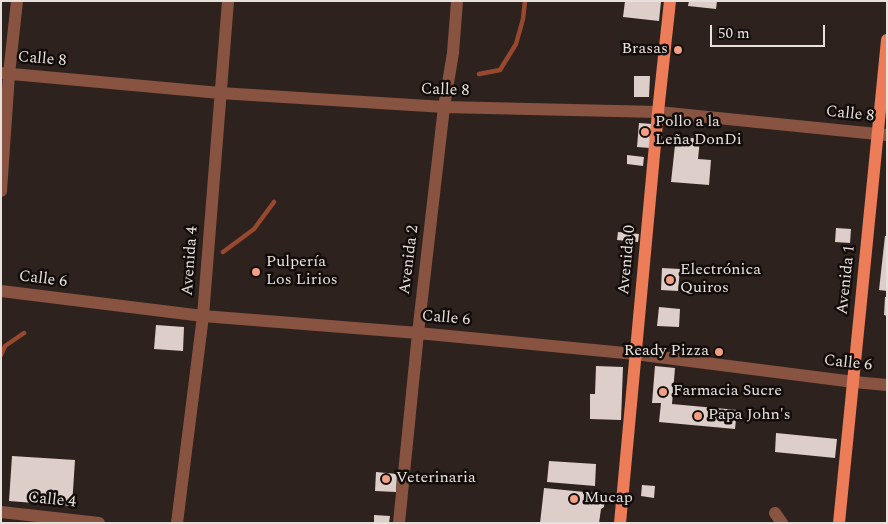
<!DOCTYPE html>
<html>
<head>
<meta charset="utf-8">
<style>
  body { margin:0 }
  #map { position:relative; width:888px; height:524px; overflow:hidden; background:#2e221e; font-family:Spectral,serif }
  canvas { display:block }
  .frame { position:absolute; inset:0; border:2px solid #e8e0dd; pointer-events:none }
  .scale { position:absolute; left:710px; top:25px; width:115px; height:22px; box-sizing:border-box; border:2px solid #e8e0dd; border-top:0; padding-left:6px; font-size:15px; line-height:18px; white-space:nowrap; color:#e8e0dd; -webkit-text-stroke:4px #120d0b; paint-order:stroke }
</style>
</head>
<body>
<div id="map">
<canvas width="888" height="524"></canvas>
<div class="frame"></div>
<div class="scale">50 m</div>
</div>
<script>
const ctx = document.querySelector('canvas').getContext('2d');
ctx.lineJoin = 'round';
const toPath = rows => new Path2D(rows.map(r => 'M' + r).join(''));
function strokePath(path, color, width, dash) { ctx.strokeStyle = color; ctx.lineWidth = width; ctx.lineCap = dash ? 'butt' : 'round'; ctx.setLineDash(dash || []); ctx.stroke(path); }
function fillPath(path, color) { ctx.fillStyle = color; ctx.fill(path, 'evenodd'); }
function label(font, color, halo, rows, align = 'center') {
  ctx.font = font + ' Spectral,serif'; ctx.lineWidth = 5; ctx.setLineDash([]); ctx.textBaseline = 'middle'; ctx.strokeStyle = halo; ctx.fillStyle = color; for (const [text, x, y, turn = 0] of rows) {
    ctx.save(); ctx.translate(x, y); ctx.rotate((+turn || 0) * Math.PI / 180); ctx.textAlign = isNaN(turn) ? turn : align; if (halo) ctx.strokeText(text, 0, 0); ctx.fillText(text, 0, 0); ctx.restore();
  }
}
strokePath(toPath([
  [479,74,500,70,516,44,523,19,525,1],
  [223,252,254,229,274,202],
  [1,355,5,346,24,333]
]), '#97482e', 4.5);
fillPath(toPath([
  [625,1,661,1,659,21,623,17],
  [689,1,717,1,716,9,688,6],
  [634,76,650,76,649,97,634,97],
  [639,123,652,124,650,148,637,147],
  [676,136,700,139,698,159,711,160,709,185,671,182],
  [627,155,644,157,643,166,627,164],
  [836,228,851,229,850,243,835,242],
  [618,232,639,234,638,242,617,240],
  [885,236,887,236,887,291,879,290],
  [662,268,680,269,678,291,661,290],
  [885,297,887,297,887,316,884,315],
  [659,307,680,309,679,327,657,326],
  [156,325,184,327,183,351,154,349],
  [596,366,623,367,621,420,590,419,590,394,595,394],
  [655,366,675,368,672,404,737,410,735,429,659,422,661,403,652,403],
  [776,433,837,439,835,458,775,452],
  [12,456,75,460,72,506,9,501],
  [549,461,596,464,595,486,547,482],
  [376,472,397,474,396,492,375,491],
  [642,485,655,486,654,498,641,496],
  [544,488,605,494,604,507,601,509,599,523,540,523],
  [374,515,390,516,389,523,374,522]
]), '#decec9');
strokePath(toPath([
  [1,73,220,93,444,107,658,112,887,135],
  [1,191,9,74,17,1],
  [1,291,203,316,418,333,635,354,854,382,887,385],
  [1,512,99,523],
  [775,513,782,523],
  [177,523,203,316,228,1],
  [399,523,418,333,444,107,453,53,457,1]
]), '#895341', 12);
strokePath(toPath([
  [620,523,658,112,670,1],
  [839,523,887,40]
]), '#ec7d58', 12);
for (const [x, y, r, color] of [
  [678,50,5,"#f39f83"],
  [645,132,5,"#f39f83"],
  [256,272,5,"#f39f83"],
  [670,280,5,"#f39f83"],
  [719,352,5,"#f39f83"],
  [663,392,5,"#f39f83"],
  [698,416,5,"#f39f83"],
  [386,479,5,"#f39f83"],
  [574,499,5,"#f39f83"]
]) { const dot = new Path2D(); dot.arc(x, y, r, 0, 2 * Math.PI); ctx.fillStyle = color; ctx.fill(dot); strokePath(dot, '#120d0b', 2); }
label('16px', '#e8e0dd', '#120d0b', [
  ["Brasas",668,50,"right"],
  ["Pollo a la",655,123],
  ["Leña DonDi",655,141],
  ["Pulpería",266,263],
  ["Los Lirios",266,281],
  ["Electrónica",680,271],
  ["Quiros",680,289],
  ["Ready Pizza",709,352,"right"],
  ["Farmacia Sucre",673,392],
  ["Papa John's",708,416],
  ["Veterinaria",396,479],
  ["Mucap",584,499]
], 'left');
label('16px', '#e8e0dd', '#120d0b', [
  ["Calle 8",42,60,5],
  ["Calle 8",445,91,2],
  ["Calle 8",850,115,6],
  ["Avenida 2",410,260,-83],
  ["Avenida 0",628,260,-85],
  ["Avenida 4",191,261,-86],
  ["Calle 6",43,280,7],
  ["Avenida 1",847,280,-84],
  ["Calle 6",446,319,5],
  ["Calle 6",848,364,6],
  ["Calle 4",52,501,6]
]);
</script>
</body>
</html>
